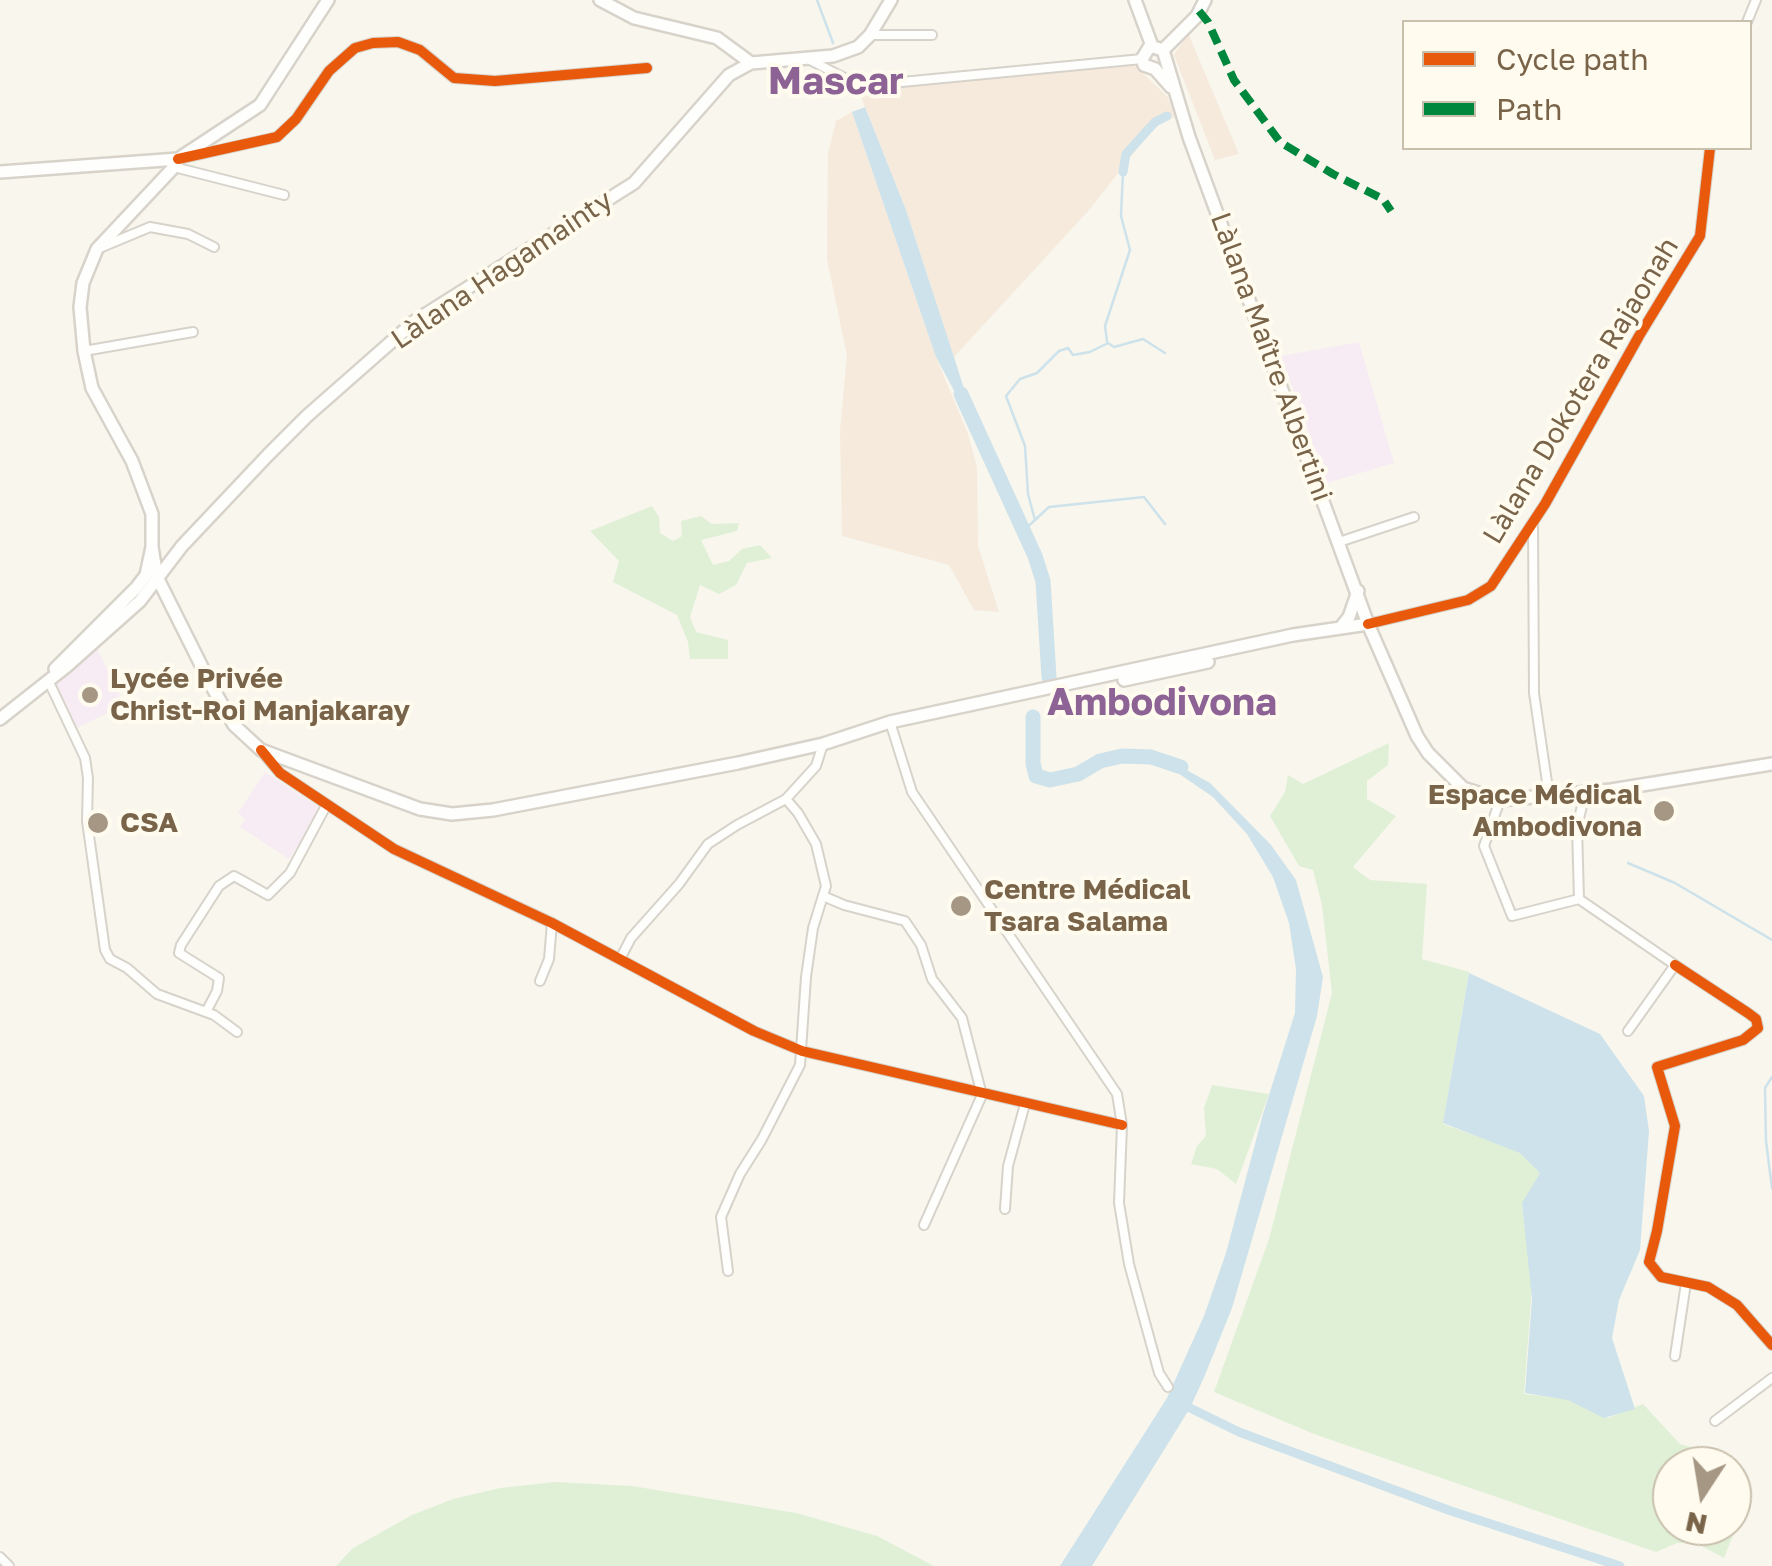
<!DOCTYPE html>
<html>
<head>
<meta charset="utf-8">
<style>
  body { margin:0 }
  #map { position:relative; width:1772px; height:1566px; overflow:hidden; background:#f8f6ed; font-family:"Golos Text",sans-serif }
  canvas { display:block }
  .legend { position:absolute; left:1402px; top:20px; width:350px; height:130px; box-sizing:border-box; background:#fffcef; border:2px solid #c9bfad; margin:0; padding:12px 18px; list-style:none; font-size:30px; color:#79644a }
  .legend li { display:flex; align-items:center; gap:20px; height:50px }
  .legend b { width:50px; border:2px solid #c9bfad }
  .north { position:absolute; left:1652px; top:1446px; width:100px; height:100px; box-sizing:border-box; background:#fffcef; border:2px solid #c9bfad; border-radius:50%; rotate:192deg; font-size:28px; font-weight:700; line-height:40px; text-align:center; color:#79644a }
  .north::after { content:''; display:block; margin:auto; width:35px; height:45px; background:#a59783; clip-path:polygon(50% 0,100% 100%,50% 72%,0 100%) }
</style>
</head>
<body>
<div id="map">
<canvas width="1772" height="1566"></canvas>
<ul class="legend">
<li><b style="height:12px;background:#e8590c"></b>Cycle path</li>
<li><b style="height:12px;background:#00873e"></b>Path</li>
</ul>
<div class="north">N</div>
</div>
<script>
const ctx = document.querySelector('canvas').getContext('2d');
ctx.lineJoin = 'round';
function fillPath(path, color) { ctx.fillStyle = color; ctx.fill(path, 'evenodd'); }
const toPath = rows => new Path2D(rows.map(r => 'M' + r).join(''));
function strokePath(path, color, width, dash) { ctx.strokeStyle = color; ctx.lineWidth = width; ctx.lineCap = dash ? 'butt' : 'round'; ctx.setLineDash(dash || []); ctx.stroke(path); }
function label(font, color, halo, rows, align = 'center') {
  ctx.font = font + ' "Golos Text",sans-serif'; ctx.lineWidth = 8; ctx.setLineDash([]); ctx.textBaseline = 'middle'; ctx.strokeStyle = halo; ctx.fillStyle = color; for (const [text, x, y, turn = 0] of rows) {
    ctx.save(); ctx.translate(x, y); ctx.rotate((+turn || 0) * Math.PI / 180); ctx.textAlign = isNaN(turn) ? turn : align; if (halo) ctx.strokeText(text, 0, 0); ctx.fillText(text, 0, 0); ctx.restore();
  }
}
fillPath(toPath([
  [1188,33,1239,154,1215,160,1174,55],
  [1132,63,1168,97,1175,117,1157,123,1090,209,954,357,906,210,859,92],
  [852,112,936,357,968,434,977,467,978,546,999,612,974,610,949,565,842,536,840,430,847,356,827,259,828,153,836,121]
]), '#f6eadd');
fillPath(toPath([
  [1359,342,1394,463,1327,483,1281,356],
  [97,648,124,705,77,728,56,685],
  [265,772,322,809,289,859,240,827,245,819,238,813]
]), '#f7ecf4');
fillPath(toPath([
  [652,506,659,517,660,533,673,541,682,536,681,521,701,516,712,524,739,523,737,531,701,540,713,565,729,561,742,549,760,545,772,558,747,563,736,585,719,594,700,585,690,617,696,632,728,640,728,659,690,659,688,642,677,615,613,582,619,561,590,531],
  [1389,743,1388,765,1367,781,1367,799,1396,816,1353,867,1370,880,1427,884,1422,959,1469,972,1443,1124,1518,1151,1541,1172,1522,1204,1532,1287,1524,1394,1568,1399,1608,1418,1643,1404,1680,1444,1723,1457,1747,1476,1748,1498,1724,1558,1696,1543,1677,1543,1656,1552,1314,1434,1214,1392,1269,1239,1332,993,1322,905,1313,870,1299,866,1270,816,1285,792,1288,775,1303,784],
  [1672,1466,1732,1466,1732,1526,1672,1526],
  [1212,1085,1269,1094,1236,1184,1217,1169,1191,1164,1197,1146,1206,1136,1204,1108],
  [555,1482,632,1486,796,1513,877,1536,934,1566,336,1566,353,1548,412,1515,453,1499,500,1488]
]), '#e0f0d7');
fillPath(toPath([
  [865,107,906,210,954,357,965,392,957,396,936,357,852,112],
  [1181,767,1210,783,1271,845,1296,880,1323,977,1317,1016,1232,1308,1205,1375,1190,1408,1092,1566,1060,1566,1167,1398,1204,1316,1226,1253,1263,1114,1295,1013,1296,969,1289,923,1273,877,1247,834,1213,797,1178,773],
  [1469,973,1600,1034,1644,1096,1649,1131,1640,1250,1619,1300,1612,1338,1635,1409,1604,1418,1568,1400,1525,1393,1532,1299,1522,1203,1540,1173,1520,1153,1443,1123]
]), '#cde2ea');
strokePath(toPath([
  [817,0,833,43],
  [1107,341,1105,326,1130,250,1121,216,1123,172],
  [1035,520,1049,507,1144,497,1165,524],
  [1024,530,1035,520,1028,494,1025,446,1006,396,1020,379,1037,373,1059,351,1068,348,1073,355,1090,352,1108,343,1114,347,1143,339,1165,353],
  [1628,863,1675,883,1772,940],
  [1772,1077,1765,1088,1766,1141,1772,1188]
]), '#cde2ea', 2.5);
strokePath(toPath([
  [1123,172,1126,154,1155,122,1167,116],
  [1190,1408,1239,1432,1451,1511,1620,1566]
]), '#cde2ea', 9);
strokePath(toPath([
  [961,394,1035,556,1043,581,1049,677],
  [1033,717,1033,763,1036,776,1050,780,1078,774,1100,761,1122,756,1151,757,1181,767]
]), '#cde2ea', 15);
const street = toPath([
  [1747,22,1756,0],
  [870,35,932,35],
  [808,59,860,86,1142,59],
  [188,157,277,137,296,119,329,71,355,48,373,43,398,42,420,50,454,78,495,81,647,68],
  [174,167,284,195],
  [102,247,150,227,188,234,214,247],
  [84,351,193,332],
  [1533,522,1534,693,1549,796],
  [1339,542,1414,517],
  [1368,624,1468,600,1491,586,1545,504,1639,336,1700,236,1710,148],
  [48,680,85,758,88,778,87,821,105,950,110,959,127,968,157,994,214,1015,237,1032],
  [890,722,912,792,1117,1094,1122,1125,1119,1203,1129,1264,1159,1373,1168,1387],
  [262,752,280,773,394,849,552,923,754,1031,802,1051,1122,1125],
  [1585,793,1577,827,1579,899,1675,965,1628,1031],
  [1500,800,1484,846,1512,916,1579,899],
  [823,896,844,905,905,921,921,945,932,979,962,1018,982,1095,924,1225],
  [620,959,631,938,679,884,708,844,737,825,786,799,816,766,823,744],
  [1675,965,1748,1013,1756,1019,1758,1028,1743,1040,1657,1067,1675,1126,1657,1231,1649,1262,1661,1277,1708,1287,1737,1305,1772,1345],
  [540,981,549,959,552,923],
  [206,1012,217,991,219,978,179,953,181,945,219,886,234,876,268,895,290,873,327,804],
  [1005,1209,1008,1166,1025,1104],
  [728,1271,721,1217,740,1174,762,1139,800,1065,806,977,813,928,826,886,816,844,798,813,786,799],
  [1675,1356,1686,1283],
  [1715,1421,1772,1378],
  [0,1557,9,1566]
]);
const secondary = toPath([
  [600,0,634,18,717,38,751,63],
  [1135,0,1152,46],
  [1163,50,1189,137,1368,624,1417,736,1428,753,1463,788,1500,800,1611,790,1772,764],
  [1163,50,1150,46,1142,59,1144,65,1155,69,1171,87],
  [1163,50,1197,16,1205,0],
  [0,172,178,159],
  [152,547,157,577,211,685,234,725,261,750,420,809,452,814,493,810,738,763,823,744,890,722,1293,635,1368,624],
  [1341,627,1349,617,1358,591],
  [55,669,136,588,146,575,152,547,152,514,132,461,92,388,84,351,80,307,83,283,97,249,174,167,178,159,260,105,328,0],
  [1124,680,1208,662],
  [0,719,67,666,140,601,182,546,268,455,307,416,415,321,634,183,729,75,751,63,833,56,858,47,870,35,891,0]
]);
strokePath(street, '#d7d3cb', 12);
strokePath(secondary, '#d8d3ca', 16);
strokePath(street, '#fefefc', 8);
strokePath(secondary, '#fefefc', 11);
strokePath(toPath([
  [1199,11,1208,22,1234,80,1280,142,1333,174,1383,199,1391,211]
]), '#00873e', 8, [15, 8]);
strokePath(toPath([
  [178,159,277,137,296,119,329,71,355,48,373,43,398,42,420,50,454,78,495,81,647,68],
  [1368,624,1468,600,1491,586,1545,504,1639,336,1700,236,1710,148],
  [261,750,280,773,394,849,552,923,754,1031,802,1051,1122,1125],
  [1675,965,1748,1013,1756,1019,1758,1028,1743,1040,1657,1067,1675,1126,1657,1231,1649,1262,1661,1277,1708,1287,1737,1305,1772,1345]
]), '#e8590c', 10);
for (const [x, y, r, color] of [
  [90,695,10,"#a59783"],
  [1664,811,12,"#a59783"],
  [98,823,12,"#a59783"],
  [961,906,12,"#a59783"]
]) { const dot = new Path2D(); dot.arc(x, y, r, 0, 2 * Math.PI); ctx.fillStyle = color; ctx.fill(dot); strokePath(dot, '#fffcef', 4); }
label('28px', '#79644a', '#fffcef', [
  ["Làlana Hagamainty",502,270,-34],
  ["Làlana Maître Albertini",1271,357,70],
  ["Làlana Dokotera Rajaonah",1581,391,-59]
]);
label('bold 28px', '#79644a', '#fffcef', [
  ["Lycée Privée",110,679],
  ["Christ-Roi Manjakaray",110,711],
  ["Espace Médical",1642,795,"right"],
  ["Ambodivona",1642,827,"right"],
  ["CSA",120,823],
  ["Centre Médical",984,890],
  ["Tsara Salama",984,922]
], 'left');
label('bold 38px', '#8d6295', '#fffcef', [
  ["Mascar",836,82],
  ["Ambodivona",1162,703]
]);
</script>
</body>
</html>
